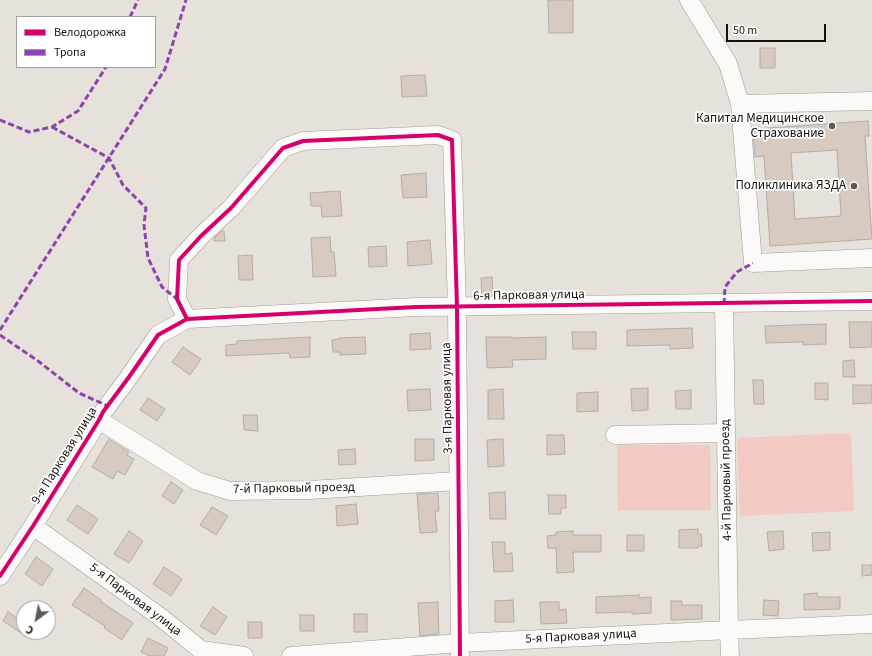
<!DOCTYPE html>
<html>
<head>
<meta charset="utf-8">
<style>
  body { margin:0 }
  #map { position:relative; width:872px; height:656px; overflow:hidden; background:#e6e1da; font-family:"Source Sans 3",sans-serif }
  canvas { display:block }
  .legend { position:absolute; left:16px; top:16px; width:140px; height:52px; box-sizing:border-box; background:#fff; border:1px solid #a1a09e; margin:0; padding:5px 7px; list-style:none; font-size:12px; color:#15110d }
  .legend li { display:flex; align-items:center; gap:8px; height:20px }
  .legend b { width:20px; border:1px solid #a1a09e }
  .north { position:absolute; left:16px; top:600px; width:40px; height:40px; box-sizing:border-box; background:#fff; border:1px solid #a1a09e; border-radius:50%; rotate:212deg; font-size:11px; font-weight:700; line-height:16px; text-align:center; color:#15110d }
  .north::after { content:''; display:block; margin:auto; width:14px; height:18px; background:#5e5a55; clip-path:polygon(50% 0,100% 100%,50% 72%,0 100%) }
  .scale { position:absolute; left:726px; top:24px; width:100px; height:18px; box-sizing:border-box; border:2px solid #15110d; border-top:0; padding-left:5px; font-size:12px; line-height:14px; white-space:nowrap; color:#15110d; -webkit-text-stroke:3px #fff; paint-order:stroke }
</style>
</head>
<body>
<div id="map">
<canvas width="872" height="656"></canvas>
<ul class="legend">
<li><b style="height:5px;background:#d6006c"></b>Велодорожка</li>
<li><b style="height:5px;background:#8e44ad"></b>Тропа</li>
</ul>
<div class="north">С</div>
<div class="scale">50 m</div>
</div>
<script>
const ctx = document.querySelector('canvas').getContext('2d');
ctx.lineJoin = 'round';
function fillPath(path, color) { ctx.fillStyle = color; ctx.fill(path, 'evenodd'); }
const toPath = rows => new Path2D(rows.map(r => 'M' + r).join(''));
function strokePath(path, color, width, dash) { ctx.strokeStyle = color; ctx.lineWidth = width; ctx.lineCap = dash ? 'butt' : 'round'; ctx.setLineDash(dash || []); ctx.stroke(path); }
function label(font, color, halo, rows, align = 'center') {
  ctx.font = font + ' "Source Sans 3",sans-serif'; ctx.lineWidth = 3.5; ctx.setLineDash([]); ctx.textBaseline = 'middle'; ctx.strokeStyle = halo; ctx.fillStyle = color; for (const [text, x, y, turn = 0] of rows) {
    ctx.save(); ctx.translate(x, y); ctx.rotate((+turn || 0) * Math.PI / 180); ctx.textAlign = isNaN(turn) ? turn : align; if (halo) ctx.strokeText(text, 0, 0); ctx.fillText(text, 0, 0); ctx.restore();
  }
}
fillPath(toPath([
  [851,433,854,511,740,516,737,438],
  [617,445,710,445,711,510,618,510]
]), '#f2cac3');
const building = toPath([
  [548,0,573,0,573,33,549,33,548,0],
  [760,48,775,48,775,68,760,68,760,48],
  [425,75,427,96,402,97,401,76,425,75],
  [868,121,869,136,865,136,872,239,770,246,764,156,755,157,753,129,868,121],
  [837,150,841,216,795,219,791,153,837,150],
  [426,173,427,197,403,198,401,175,426,173],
  [340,191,342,216,322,217,321,206,311,206,310,193,340,191],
  [222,231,224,231,225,241,214,241,214,238,222,231],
  [330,237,331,252,334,252,336,276,313,277,311,238,330,237],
  [430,240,432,264,408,266,407,242,430,240],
  [386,246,387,266,369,267,368,247,386,246],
  [252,255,253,280,239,280,238,256,252,255],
  [492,277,493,295,482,296,481,278,492,277],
  [849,322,872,322,872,347,850,348,849,322],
  [826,324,826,344,803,345,803,342,766,343,765,326,826,324],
  [692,328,693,348,670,349,670,345,627,346,627,330,692,328],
  [572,332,596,332,596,349,573,349,572,332],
  [430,333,431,349,410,350,410,334,430,333],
  [310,337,310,357,290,358,289,353,226,356,226,345,237,344,237,341,310,337],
  [365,337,366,354,340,355,340,352,333,352,332,340,339,339,339,338,365,337],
  [486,337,512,337,512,338,546,337,546,359,512,360,513,367,487,368,486,337],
  [183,347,201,359,190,375,172,362,183,347],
  [854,360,855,377,843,377,843,361,854,360],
  [753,380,763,380,764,404,754,404,753,380],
  [815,383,828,383,828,400,815,399,815,383],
  [853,385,872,385,872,403,853,404,853,385],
  [648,388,648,410,632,411,631,389,648,388],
  [430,389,431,410,408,411,407,390,430,389],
  [503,389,504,419,488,419,488,390,503,389],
  [691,390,691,409,676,409,675,391,691,390],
  [598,392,598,411,577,412,577,393,598,392],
  [148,398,165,409,157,421,140,410,148,398],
  [243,415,257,415,258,431,244,430,243,415],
  [547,435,564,435,565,454,547,455,547,435],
  [109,439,129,452,127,455,134,459,125,475,117,471,113,479,92,467,109,439],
  [415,439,434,439,434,460,415,461,415,439],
  [503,439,504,466,488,467,487,440,503,439],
  [355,449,356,464,339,465,338,450,355,449],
  [171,482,183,490,174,504,162,496,171,482],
  [505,492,506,519,490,519,489,493,505,492],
  [438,493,439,511,435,511,437,532,420,533,417,494,438,493],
  [548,495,566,495,566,508,561,508,561,514,549,514,548,495],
  [356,504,358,524,337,526,336,506,356,504],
  [77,505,98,519,88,534,67,520,77,505],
  [212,507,228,516,216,535,200,525,212,507],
  [698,529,698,534,701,534,702,546,698,546,698,548,679,548,679,530,698,529],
  [129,531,143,541,129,563,114,554,129,531],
  [573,531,573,535,601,535,601,552,573,552,574,572,557,573,556,548,548,548,547,536,556,535,556,532,573,531],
  [783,531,784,549,769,551,767,532,783,531],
  [830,532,830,550,813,551,812,533,830,532],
  [627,535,644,535,644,551,627,551,627,535],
  [492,542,505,542,505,554,512,553,513,571,494,572,492,542],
  [36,557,53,569,42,586,25,574,36,557],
  [862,565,872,565,872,575,862,576,862,565],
  [164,567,182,579,171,596,153,584,164,567],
  [84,588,101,600,100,601,133,623,122,640,104,628,105,626,72,605,84,588],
  [817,593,818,597,840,597,840,609,804,610,804,594,817,593],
  [639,595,639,598,651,597,651,613,632,614,632,612,596,613,596,597,639,595],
  [513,600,514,622,495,622,495,601,513,600],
  [764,600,779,601,778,616,763,615,764,600],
  [671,601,682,601,682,605,702,605,702,619,671,620,671,601],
  [438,602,439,634,420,636,418,603,438,602],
  [540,602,559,602,559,610,566,609,567,623,541,624,540,602],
  [213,607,227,617,215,635,200,626,213,607],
  [8,612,24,622,24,635,3,621,8,612],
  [354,614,367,614,367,632,354,632,354,614],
  [300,615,314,615,314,631,300,631,300,615],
  [248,622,262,622,262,638,248,638,248,622],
  [148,638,168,648,164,656,150,656,141,652,148,638]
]);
fillPath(building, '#d6cac1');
strokePath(building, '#b3ada8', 1);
const minor = toPath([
  [689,0,728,64,740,104],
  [872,101,740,104,753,263,872,258],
  [724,304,729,630,730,656],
  [187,319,177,299,179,260,201,236,231,208,283,148,303,141,438,135,452,140,457,307,460,656],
  [99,420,197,481,230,491,309,490,458,481],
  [615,435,726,433],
  [33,526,159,616,201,650,244,656],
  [0,576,33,526,99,420,103,412,129,377,158,335,187,319,416,307,872,301],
  [291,656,460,643,729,630,872,624]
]);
strokePath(minor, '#9e9b95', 19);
strokePath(minor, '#fbfaf9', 18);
strokePath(toPath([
  [130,17,138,0],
  [0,120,29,132,52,127,78,111,106,67],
  [52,127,109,158,123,185,146,208,144,225,148,258,162,287,177,299],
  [724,304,725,287,737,272,753,263],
  [0,330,165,69,186,0],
  [0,335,38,361,79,393,108,406]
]), '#8e44ad', 3, [6, 3]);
strokePath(toPath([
  [187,319,177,299,179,260,201,236,231,208,283,148,303,141,438,135,452,140,457,307,460,656],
  [0,576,33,526,99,420,103,412,129,377,158,335,187,319,416,307,872,301]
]), '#d6006c', 4);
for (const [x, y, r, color] of [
  [832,126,4,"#5e5a55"],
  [854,186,4,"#5e5a55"]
]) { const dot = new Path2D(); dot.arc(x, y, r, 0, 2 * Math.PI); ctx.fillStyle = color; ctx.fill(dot); strokePath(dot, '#fff', 1.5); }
label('13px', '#15110d', '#fff', [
  ["Капитал Медицинское",824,119],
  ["Страхование",824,134],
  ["Поликлиника ЯЗДА",846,186]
], 'right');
label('13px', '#15110d', '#fff', [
  ["6-я Парковая улица",529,296,-1],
  ["3-я Парковая улица",448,398,-91],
  ["9-я Парковая улица",65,456,-58],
  ["4-й Парковый проезд",727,480,-91],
  ["7-й Парковый проезд",294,489,-1],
  ["5-я Парковая улица",135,600,37],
  ["5-я Парковая улица",581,637,-3]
]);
</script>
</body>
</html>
